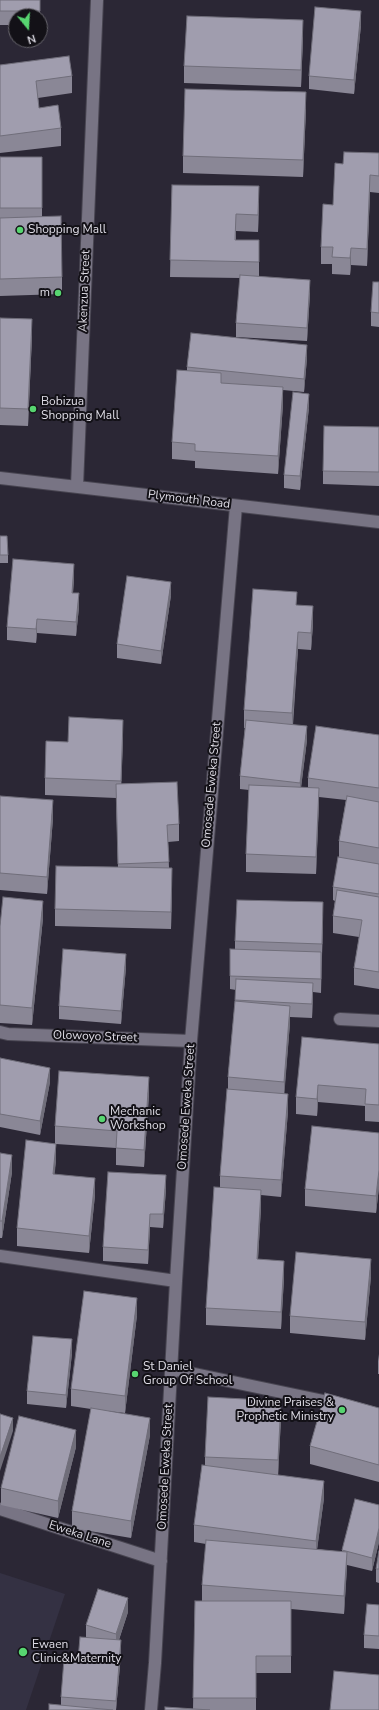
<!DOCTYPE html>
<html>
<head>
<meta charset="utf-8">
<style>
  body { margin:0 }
  #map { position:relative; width:379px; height:1710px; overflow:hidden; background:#2b2735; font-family:"Nunito Sans",sans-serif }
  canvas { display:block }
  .north { position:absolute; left:8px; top:8px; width:40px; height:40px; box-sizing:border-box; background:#131117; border:1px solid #65636a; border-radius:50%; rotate:162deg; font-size:11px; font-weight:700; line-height:16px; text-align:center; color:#dfdde6 }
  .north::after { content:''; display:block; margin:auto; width:14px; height:18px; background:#57d570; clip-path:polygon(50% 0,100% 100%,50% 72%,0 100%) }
</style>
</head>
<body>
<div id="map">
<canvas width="379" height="1710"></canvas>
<div class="north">N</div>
</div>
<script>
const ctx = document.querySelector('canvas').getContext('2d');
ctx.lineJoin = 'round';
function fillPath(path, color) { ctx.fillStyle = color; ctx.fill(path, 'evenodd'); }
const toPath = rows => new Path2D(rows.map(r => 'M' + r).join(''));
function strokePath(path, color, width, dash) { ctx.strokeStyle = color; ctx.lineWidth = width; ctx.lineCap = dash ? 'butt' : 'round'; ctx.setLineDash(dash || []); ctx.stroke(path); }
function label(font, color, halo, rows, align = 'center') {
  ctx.font = font + ' "Nunito Sans",sans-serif'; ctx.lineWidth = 4; ctx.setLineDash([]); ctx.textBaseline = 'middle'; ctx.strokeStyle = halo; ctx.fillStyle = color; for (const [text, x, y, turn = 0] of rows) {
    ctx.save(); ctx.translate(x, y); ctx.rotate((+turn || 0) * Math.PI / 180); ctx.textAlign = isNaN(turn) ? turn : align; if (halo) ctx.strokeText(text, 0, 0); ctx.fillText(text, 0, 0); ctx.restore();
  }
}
fillPath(toPath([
  [0,1573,65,1594,26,1710,0,1710]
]), '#343143');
const street = toPath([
  [340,1019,379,1021],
  [0,1032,8,1034,191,1041],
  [0,1256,176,1281],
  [171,1369,338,1404],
  [0,1509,161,1561],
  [151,1710,155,1663,176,1281,191,1041,236,506]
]);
const secondary = toPath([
  [0,478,379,522],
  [77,486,97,0]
]);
strokePath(street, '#484551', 14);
strokePath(secondary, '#484551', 14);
strokePath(street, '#787484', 12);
strokePath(secondary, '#787484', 12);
fillPath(toPath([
  [0,0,40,0,40,24,40,16,16,16,16,25,0,25],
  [361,25,354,94,309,89,309,76],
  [303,37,301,87,184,83,184,66],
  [0,65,72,76,72,93,38,98,39,108,61,128,61,146,0,153],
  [306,109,303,177,183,173,183,156],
  [379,153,379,193,370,192,367,266,351,265,350,275,332,274,332,264,321,264,321,247,333,205,343,164],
  [0,157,42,157,42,217,62,277,62,294,0,296],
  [172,185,259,203,258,232,236,231,236,240,259,258,259,276,310,293,307,341,236,337,236,323,240,278,170,277],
  [379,282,379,327,371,326,371,312],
  [0,318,32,336,28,426,0,425],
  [307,358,304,392,283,390,283,404,278,474,195,468,195,461,172,459,172,442,187,371,187,367],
  [309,407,300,490,284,488,284,475],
  [379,427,379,486,323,484,323,471],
  [0,536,8,555,8,563,0,563],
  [74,578,73,593,79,607,76,636,37,633,36,643,7,640,7,627],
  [171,595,161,664,117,658,117,644],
  [297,605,313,624,311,650,298,649,293,725,307,740,301,787,308,788,308,778,379,735,379,989,354,985,354,968,359,937,333,933,333,916,335,901,333,900,333,887,339,857,339,841,346,800,319,797,316,874,246,872,246,854,249,790,240,789,240,776,245,728,244,728,244,710],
  [123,737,121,784,179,824,179,841,168,842,169,868,172,886,171,929,55,926,55,909,118,867,116,798,45,795,45,778,68,742],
  [0,796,53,818,47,894,0,890],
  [323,916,321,993,313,992,312,1018,290,1017,290,1023,284,1094,288,1111,281,1197,261,1195,261,1207,258,1259,284,1278,281,1329,206,1325,206,1308,220,1187,220,1176,228,1089,228,1077,235,1001,236,990,230,989,230,976,235,949,235,941],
  [43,918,32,1025,0,1023,0,926],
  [126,967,121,1024,59,1019,59,1006],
  [379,1044,379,1122,365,1121,365,1106,318,1102,317,1116,296,1114,296,1097],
  [0,1058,50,1082,40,1135,0,1127],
  [149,1094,144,1167,116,1165,116,1148,56,1144,56,1161,54,1174,95,1195,89,1253,17,1246,17,1228,55,1143,55,1126],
  [379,1133,379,1187,376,1213,305,1206,305,1189],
  [0,1153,12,1172,2,1238,0,1238],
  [166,1189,163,1228,150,1227,148,1264,103,1261,103,1247],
  [371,1276,365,1340,290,1333,290,1316],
  [137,1315,125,1413,107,1411,150,1435,131,1538,72,1528,72,1511,91,1409,71,1406,71,1389],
  [72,1353,66,1408,27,1404,27,1391],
  [379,1354,379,1374,378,1374,378,1361],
  [379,1408,379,1482,310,1464,310,1446],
  [281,1418,278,1475,324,1498,317,1549,342,1552,342,1550,379,1505,379,1542,372,1571,347,1565,344,1614,291,1609,291,1673,256,1673,256,1710,165,1710,193,1709,195,1601,202,1601,202,1585,206,1544,194,1542,194,1525,205,1466,205,1457],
  [76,1447,58,1518,1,1505,1,1488],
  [379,1551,379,1583,376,1582,376,1569],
  [379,1605,379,1649,364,1648,364,1635],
  [128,1612,119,1640,121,1654,116,1710,49,1710,61,1705,61,1697,78,1660,86,1637,86,1625]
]), '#8a8796');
fillPath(toPath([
  [361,11,361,25,354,94,354,80],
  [303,20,303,37,301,87,301,70],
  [306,92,306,109,303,177,303,160],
  [370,175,370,192,367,266,367,249],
  [259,186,259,203,258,232,258,215],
  [351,248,351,265,350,275,350,258],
  [310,280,310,293,307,341,307,328],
  [32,319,32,336,28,426,28,409],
  [307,345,307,358,304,392,304,379],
  [283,387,283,404,278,474,278,456],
  [309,394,309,407,300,490,300,476],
  [74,564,74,578,72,606,72,593],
  [171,582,171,595,161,664,161,651],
  [79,593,79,607,76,636,76,622],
  [313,606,313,624,311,650,311,633],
  [37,619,37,633,36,643,36,629],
  [298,632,298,649,292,730,292,713],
  [123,720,123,737,121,798,121,781],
  [307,726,307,740,300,796,300,783],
  [319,788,319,805,316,874,316,857],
  [53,800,53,818,47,894,47,877],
  [172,868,172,886,171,929,171,912],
  [43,901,43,918,32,1025,32,1008],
  [323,902,323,916,322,957,322,944],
  [126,954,126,967,121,1024,121,1011],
  [313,983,313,997,312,1018,312,1004],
  [290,1006,290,1023,284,1099,284,1082],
  [50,1068,50,1082,40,1135,40,1121],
  [149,1077,149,1094,144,1167,144,1150],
  [318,1085,318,1102,317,1116,317,1099],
  [288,1094,288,1111,281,1197,281,1180],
  [56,1144,56,1161,53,1191,53,1174],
  [12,1155,12,1172,2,1238,2,1221],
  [379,1170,379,1187,376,1213,376,1196],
  [166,1175,166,1189,163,1228,163,1214],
  [95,1178,95,1195,89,1253,89,1236],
  [261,1190,261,1207,257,1276,257,1259],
  [150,1214,150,1227,148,1264,148,1250],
  [371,1259,371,1276,365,1340,365,1322],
  [284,1261,284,1278,281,1329,281,1312],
  [137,1298,137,1315,125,1413,125,1396],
  [72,1339,72,1353,66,1408,66,1395],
  [281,1401,281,1418,278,1478,278,1460],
  [13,1418,13,1431,0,1471,0,1457],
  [150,1418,150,1435,131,1538,131,1521],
  [76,1430,76,1447,58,1518,58,1501],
  [324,1481,324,1498,316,1558,316,1541],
  [379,1528,379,1542,372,1571,372,1558],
  [347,1552,347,1569,344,1614,344,1596],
  [128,1598,128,1612,116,1648,116,1634],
  [121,1640,121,1654,116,1710,116,1701]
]), '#706e7a');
const building = toPath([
  [0,0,40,0,40,11,0,11,0,0],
  [315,7,361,11,354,80,309,76,315,7],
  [187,16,303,20,301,70,184,66,187,16],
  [69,56,72,76,36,81,39,108,58,105,61,128,0,136,0,65,69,56],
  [185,89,306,92,303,160,183,156,185,89],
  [344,152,379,153,379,176,370,175,367,249,351,248,350,258,332,257,333,247,321,247,323,204,333,205,335,163,343,164,344,152],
  [0,157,42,157,42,208,0,208,0,157],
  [172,185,259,186,258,215,236,214,235,240,259,240,259,262,170,260,172,185],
  [61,216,62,277,0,279,0,218,61,216],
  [240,275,310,280,307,328,236,323,240,275],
  [373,282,379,282,379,313,371,312,373,282],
  [0,318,32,319,28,409,0,408,0,318],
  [191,333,307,345,304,379,187,367,191,333],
  [177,370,221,373,221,383,283,387,278,456,195,451,195,444,172,442,177,370],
  [293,392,309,394,300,476,284,475,293,392],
  [324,426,379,427,379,472,323,471,324,426],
  [0,536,7,536,8,555,0,555,0,536],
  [13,559,74,564,72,593,79,593,76,622,37,619,36,629,7,627,13,559],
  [127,576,171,582,161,651,117,644,127,576],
  [253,589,297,592,296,605,313,606,311,633,298,632,292,713,244,710,253,589],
  [69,717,123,720,121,781,45,778,46,741,68,742,69,717],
  [246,720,307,726,300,783,240,776,246,720],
  [316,726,379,735,379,788,308,778,316,726],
  [177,782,179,824,167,825,169,862,118,864,116,784,177,782],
  [249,785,319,788,316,857,246,854,249,785],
  [0,796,53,800,47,877,0,873,0,796],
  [347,796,379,802,379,848,339,841,347,796],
  [338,857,379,864,379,894,333,887,338,857],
  [56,866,172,868,171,912,55,909,56,866],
  [337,890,379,897,379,972,354,968,362,920,333,916,337,890],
  [3,897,43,901,32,1008,0,1005,0,926,3,897],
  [237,900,323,902,322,944,235,941,237,900],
  [63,949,126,954,121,1011,59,1006,63,949],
  [230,949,321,952,321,979,230,976,230,949],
  [236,979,313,983,312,1004,235,1000,236,979],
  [235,1001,290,1006,284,1082,228,1077,235,1001],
  [302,1037,379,1044,379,1105,365,1104,366,1089,318,1085,317,1099,296,1097,302,1037],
  [0,1058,50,1068,40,1121,0,1114,0,1058],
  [59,1071,149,1077,144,1150,116,1148,117,1131,55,1126,59,1071],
  [227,1089,288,1094,281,1180,220,1176,227,1089],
  [312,1126,379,1133,379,1170,376,1196,305,1189,312,1126],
  [26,1140,56,1144,53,1174,95,1178,89,1236,17,1228,26,1140],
  [0,1153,12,1155,2,1221,0,1221,0,1153],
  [108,1172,166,1175,163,1214,150,1214,148,1250,103,1247,108,1172],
  [214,1187,261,1190,257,1259,284,1261,281,1312,206,1308,214,1187],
  [296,1252,371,1259,365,1322,290,1316,296,1252],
  [84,1291,137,1298,125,1396,71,1389,84,1291],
  [33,1336,72,1339,66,1395,27,1391,33,1336],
  [325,1393,379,1408,379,1465,310,1446,325,1393],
  [208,1397,281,1401,278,1460,205,1457,208,1397],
  [91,1408,150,1418,131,1521,72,1511,91,1408],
  [0,1414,13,1418,0,1457,0,1414],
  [19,1416,76,1430,58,1501,1,1488,19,1416],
  [202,1465,324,1481,316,1541,194,1525,202,1465],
  [355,1499,379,1505,379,1528,372,1558,342,1550,355,1499],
  [206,1540,347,1552,344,1596,202,1585,206,1540],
  [379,1551,379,1569,376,1569,379,1551],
  [98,1589,128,1598,116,1634,86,1625,98,1589],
  [195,1601,291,1601,291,1656,256,1656,256,1698,193,1698,195,1601],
  [367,1604,379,1605,379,1636,364,1635,367,1604],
  [80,1637,121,1640,116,1701,61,1697,64,1659,78,1660,80,1637],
  [334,1671,379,1675,379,1710,330,1710,334,1671],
  [49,1704,113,1710,49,1710,49,1704],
  [165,1707,210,1710,165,1710,165,1707]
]);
fillPath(building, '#a09dae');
strokePath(building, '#706e7a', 1);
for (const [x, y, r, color] of [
  [20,230,4,"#57d570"],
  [58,293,4,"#57d570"],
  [33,409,4,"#57d570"],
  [102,1119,4,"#57d570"],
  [135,1374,4,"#57d570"],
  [342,1410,4,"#57d570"],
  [23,1652,5,"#57d570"]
]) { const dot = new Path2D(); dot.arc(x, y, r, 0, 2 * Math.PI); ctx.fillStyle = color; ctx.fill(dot); strokePath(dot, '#131117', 1.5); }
label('12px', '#dfdde6', '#131117', [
  ["Shopping Mall",28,230],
  ["m",50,293,"right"],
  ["Bobizua",41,402],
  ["Shopping Mall",41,416],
  ["Mechanic",110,1112],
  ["Workshop",110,1126],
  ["St Daniel",143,1367],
  ["Group Of School",143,1381],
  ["Divine Praises &",334,1403,"right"],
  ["Prophetic Ministry",334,1417,"right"],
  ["Ewaen",32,1645],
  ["Clinic&Maternity",32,1659]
], 'left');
label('12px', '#dfdde6', '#131117', [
  ["Akenzua Street",85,291,-88],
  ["Plymouth Road",189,500,7],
  ["Omosede Eweka Street",212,785,-85],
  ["Olowoyo Street",95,1037,2],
  ["Omosede Eweka Street",187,1107,-86],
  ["Omosede Eweka Street",166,1467,-87],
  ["Eweka Lane",80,1535,18]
]);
</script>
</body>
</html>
